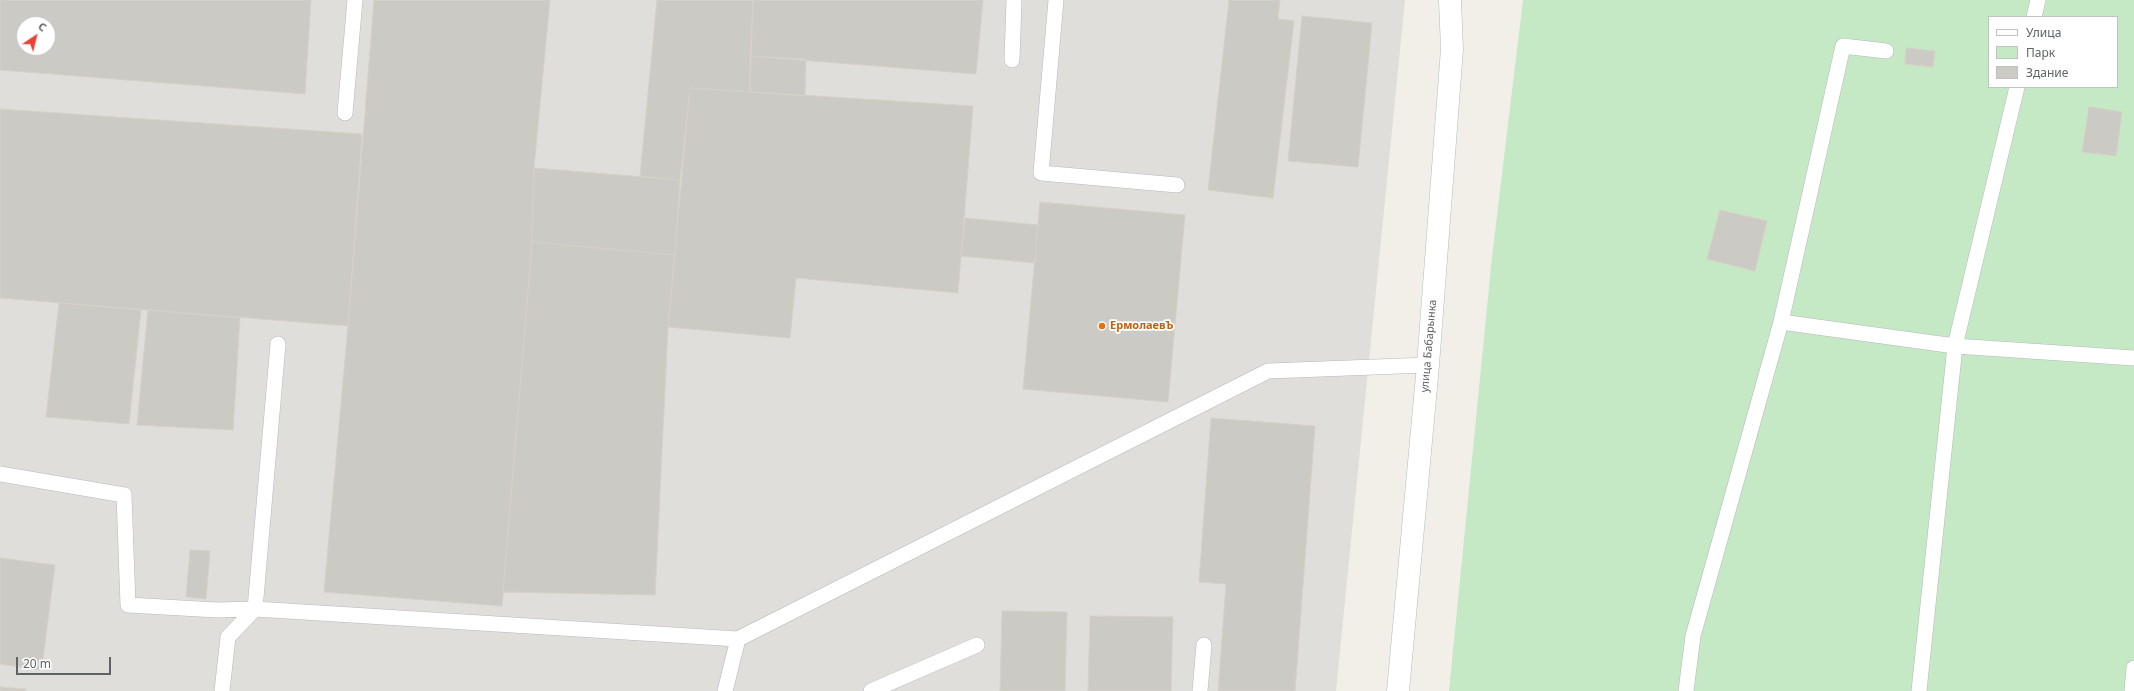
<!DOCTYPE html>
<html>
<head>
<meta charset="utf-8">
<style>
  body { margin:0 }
  #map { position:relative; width:2134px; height:691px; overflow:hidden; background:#f1efe8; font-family:"Noto Sans",sans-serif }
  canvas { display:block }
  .legend { position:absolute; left:1988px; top:16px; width:130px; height:72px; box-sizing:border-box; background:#fff; border:1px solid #bfc1c3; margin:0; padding:5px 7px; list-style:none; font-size:12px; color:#5f6368 }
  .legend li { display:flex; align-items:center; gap:8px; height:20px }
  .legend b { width:20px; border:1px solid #bfc1c3 }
  .north { position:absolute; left:16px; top:16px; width:40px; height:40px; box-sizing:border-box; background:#fff; border:1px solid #bfc1c3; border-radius:50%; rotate:35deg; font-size:11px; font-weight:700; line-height:16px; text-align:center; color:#5f6368 }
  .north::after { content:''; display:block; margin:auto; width:14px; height:18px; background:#ea4335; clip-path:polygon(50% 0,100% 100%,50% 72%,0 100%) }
  .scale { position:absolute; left:16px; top:657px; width:95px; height:18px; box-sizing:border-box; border:2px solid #5f6368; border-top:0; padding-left:5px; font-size:12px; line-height:14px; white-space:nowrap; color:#5f6368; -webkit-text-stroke:3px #fff; paint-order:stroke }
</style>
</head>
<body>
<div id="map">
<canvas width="2134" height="691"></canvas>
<ul class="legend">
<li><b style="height:5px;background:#fff"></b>Улица</li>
<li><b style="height:11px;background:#c5e8c5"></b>Парк</li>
<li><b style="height:11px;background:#cccac5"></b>Здание</li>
</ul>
<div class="north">С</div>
<div class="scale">20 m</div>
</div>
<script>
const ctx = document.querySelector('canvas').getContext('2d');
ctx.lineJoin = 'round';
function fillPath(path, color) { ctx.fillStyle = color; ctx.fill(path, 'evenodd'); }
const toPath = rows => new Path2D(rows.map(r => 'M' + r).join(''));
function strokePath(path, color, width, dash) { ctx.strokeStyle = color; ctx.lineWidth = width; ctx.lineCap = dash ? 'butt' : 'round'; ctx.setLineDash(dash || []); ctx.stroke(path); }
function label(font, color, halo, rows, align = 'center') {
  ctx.font = font + ' "Noto Sans",sans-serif'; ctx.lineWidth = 3.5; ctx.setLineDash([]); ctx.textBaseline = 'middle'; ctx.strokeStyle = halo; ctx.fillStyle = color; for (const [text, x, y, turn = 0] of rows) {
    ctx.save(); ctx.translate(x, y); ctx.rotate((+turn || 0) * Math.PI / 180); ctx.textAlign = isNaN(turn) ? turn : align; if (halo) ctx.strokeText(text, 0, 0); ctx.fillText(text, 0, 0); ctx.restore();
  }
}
fillPath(toPath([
  [0,0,1405,0,1336,691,0,691],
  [24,24,48,24,48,48,24,48]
]), '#e0deda');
fillPath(toPath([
  [1523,0,2134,0,2134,691,1449,691,1492,257],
  [1989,17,2117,17,2117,87,1989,87]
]), '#c5e8c5');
const building = toPath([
  [0,0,311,0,305,94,0,70,0,0],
  [24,24,48,24,48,48,24,48,24,24],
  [374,0,550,0,534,168,532,242,502,606,324,592,348,326,374,0],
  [657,0,753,0,750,92,690,88,680,180,640,176,657,0],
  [753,0,983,0,976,74,750,56,753,0],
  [1229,0,1280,0,1278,19,1294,21,1273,198,1208,190,1229,0],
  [1302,16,1372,23,1358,167,1288,161,1302,16],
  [1906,48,1935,51,1933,67,1905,64,1906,48],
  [750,56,806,59,805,96,750,92,750,56],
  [690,88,973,106,958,293,796,278,790,338,668,327,690,88],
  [2089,107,2122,112,2116,156,2082,152,2089,107],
  [0,109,362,134,348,326,0,298,0,109],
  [534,168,680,180,675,255,532,242,534,168],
  [1040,202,1185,215,1168,402,1023,389,1040,202],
  [1720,210,1767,221,1755,271,1707,259,1720,210],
  [965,218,1038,225,1035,263,961,256,965,218],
  [532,242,675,255,668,327,655,595,503,592,532,242],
  [59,303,141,310,129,424,46,417,59,303],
  [148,310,240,318,233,430,137,425,148,310],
  [1211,418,1315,426,1295,691,1218,691,1226,584,1199,582,1211,418],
  [190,550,210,551,206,599,186,597,190,550],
  [0,558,55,565,43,659,40,670,0,664,0,558],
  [1002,611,1067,612,1065,691,1000,691,1002,611],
  [1090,616,1173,617,1171,691,1088,691,1090,616],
  [0,687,26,689,26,691,0,691,0,687]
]);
fillPath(building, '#cccac5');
strokePath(building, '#d6d1c6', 1);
const lane = toPath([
  [1056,0,1041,173,1177,185],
  [2034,17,2038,0],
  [1012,60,1014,0],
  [345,113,355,0],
  [1781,322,1955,346,2134,358],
  [278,344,255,609,738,639,1268,371,1428,365],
  [0,474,124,495,128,605,217,610,255,609,228,637,222,691],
  [725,691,738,639],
  [871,691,977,645],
  [1200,691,1204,645],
  [1686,691,1693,636,1781,322,1843,46,1886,51],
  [1919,691,1955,346,2017,87],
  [2132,691,2134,668]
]);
const secondary = toPath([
  [1398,691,1428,365,1452,49,1450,0]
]);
strokePath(lane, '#b5b8bc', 16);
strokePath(secondary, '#b6babf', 23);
strokePath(lane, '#fff', 15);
strokePath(secondary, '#fff', 22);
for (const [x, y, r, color] of [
  [1102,326,4,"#e8710a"]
]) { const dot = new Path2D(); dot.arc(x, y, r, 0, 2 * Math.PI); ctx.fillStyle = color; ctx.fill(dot); strokePath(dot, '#fff', 1.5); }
label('bold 11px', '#c56008', '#fff', [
  ["ЕрмолаевЪ",1110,326]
], 'left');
label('11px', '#5f6368', '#fff', [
  ["улица Бабарынка",1429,346,-85]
]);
</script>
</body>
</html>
